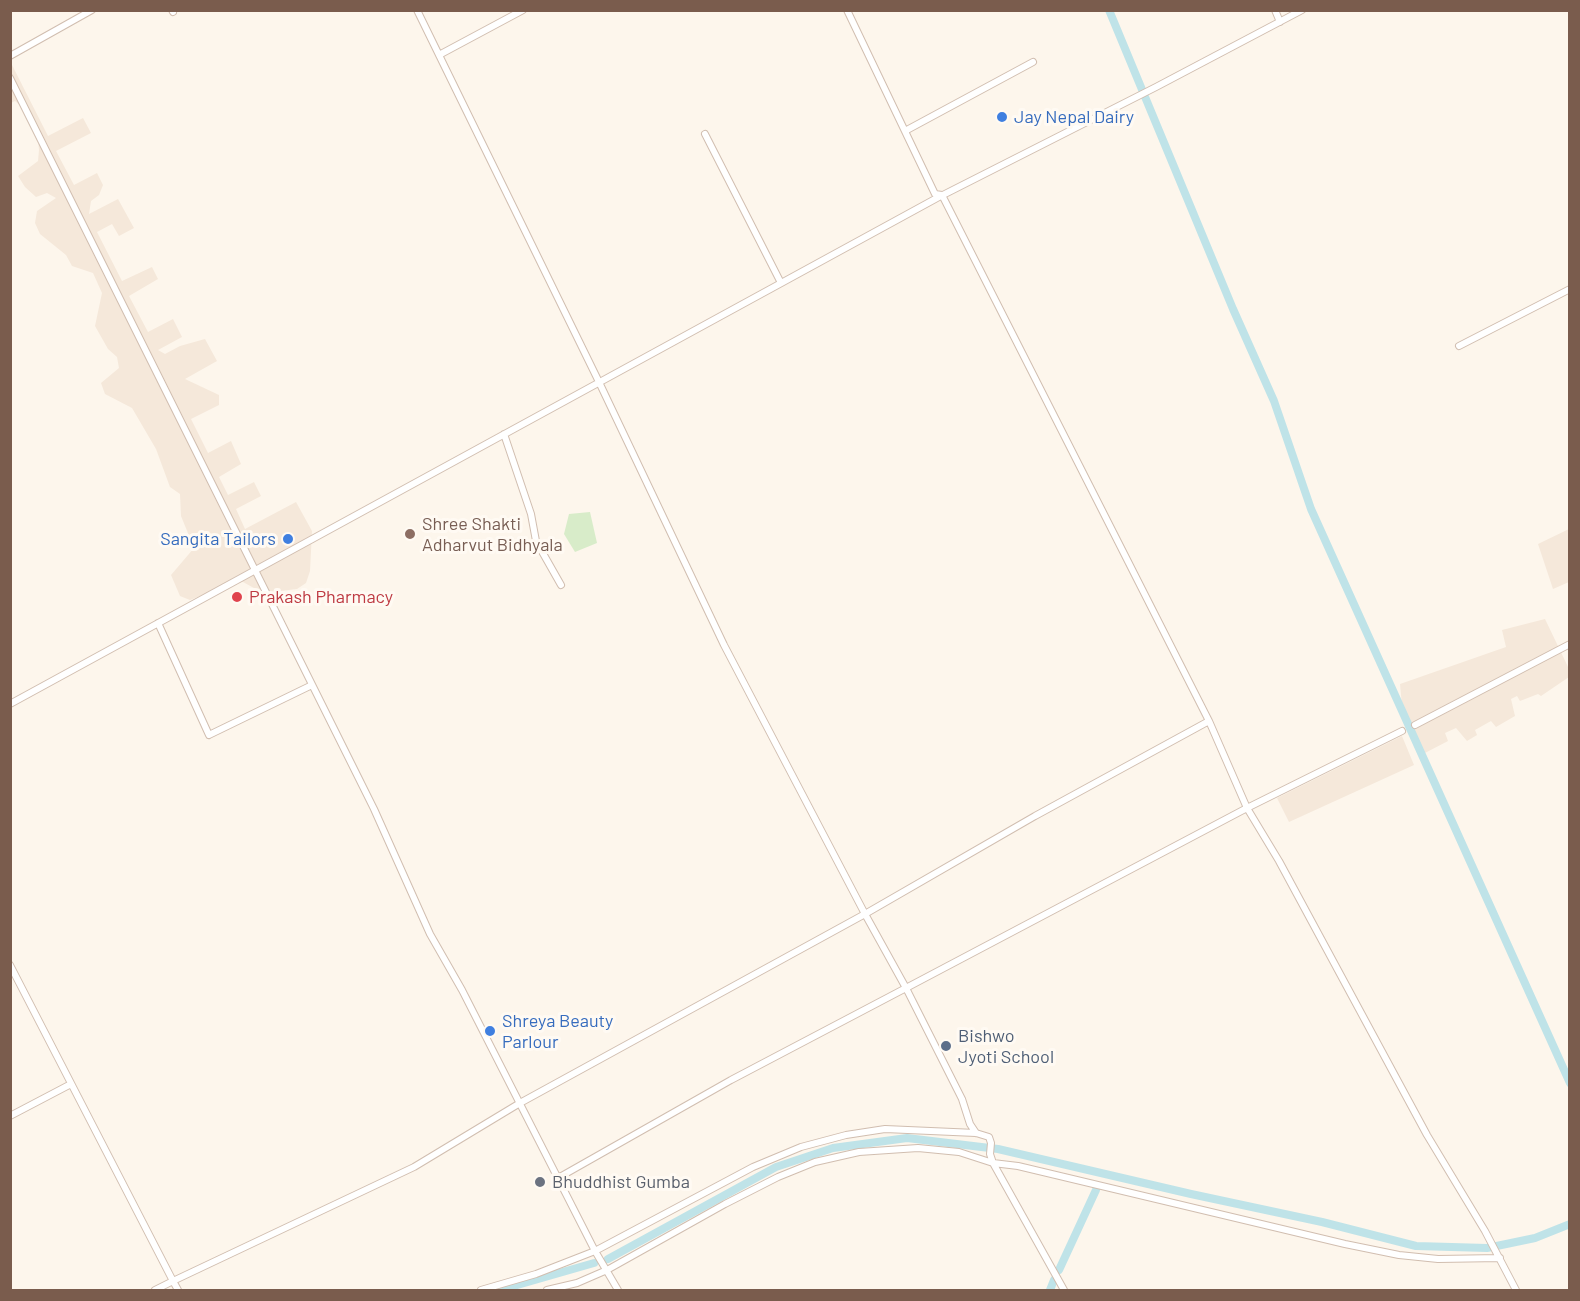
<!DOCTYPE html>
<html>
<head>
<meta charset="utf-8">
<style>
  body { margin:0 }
  #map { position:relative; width:1580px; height:1301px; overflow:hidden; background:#fdf6ec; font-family:Barlow,sans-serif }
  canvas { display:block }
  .frame { position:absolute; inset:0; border:12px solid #7a5c4d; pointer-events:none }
</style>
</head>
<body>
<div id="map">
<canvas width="1580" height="1301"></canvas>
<div class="frame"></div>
</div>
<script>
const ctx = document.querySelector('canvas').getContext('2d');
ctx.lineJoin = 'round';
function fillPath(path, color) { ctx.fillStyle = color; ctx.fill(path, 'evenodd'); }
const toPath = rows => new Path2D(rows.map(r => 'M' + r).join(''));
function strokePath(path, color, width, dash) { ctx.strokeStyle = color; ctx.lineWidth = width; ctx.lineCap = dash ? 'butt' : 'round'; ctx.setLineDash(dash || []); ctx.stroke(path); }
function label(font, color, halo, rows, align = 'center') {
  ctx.font = font + ' Barlow,sans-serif'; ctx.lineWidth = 6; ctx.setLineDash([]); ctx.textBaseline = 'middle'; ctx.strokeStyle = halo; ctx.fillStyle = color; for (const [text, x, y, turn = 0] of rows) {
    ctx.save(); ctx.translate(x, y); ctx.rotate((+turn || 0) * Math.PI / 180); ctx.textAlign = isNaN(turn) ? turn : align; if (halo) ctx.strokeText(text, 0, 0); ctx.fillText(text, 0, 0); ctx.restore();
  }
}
fillPath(toPath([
  [10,61,48,136,83,118,91,133,56,151,74,185,97,173,103,185,99,195,91,201,89,214,118,199,134,228,119,236,112,224,97,232,122,281,152,267,158,279,129,296,148,332,173,319,182,337,158,350,165,354,180,346,205,339,217,361,185,379,219,395,219,405,191,419,208,453,231,441,241,464,219,477,228,495,254,482,261,496,236,509,245,529,296,502,312,531,310,571,306,583,297,589,263,593,243,582,232,583,190,600,180,596,171,575,194,548,181,516,180,494,170,487,156,449,132,408,105,394,101,383,119,368,117,357,108,349,95,326,102,293,93,273,72,266,66,255,40,234,35,223,37,211,56,198,47,193,36,197,25,187,18,176,38,161,39,150,38,138,23,108,15,101,11,103],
  [1569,529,1569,582,1553,589,1538,544],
  [1545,619,1569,669,1569,677,1541,696,1538,694,1520,701,1517,696,1511,699,1515,716,1496,727,1491,721,1475,730,1477,735,1467,741,1456,728,1445,733,1448,741,1423,754,1402,706,1400,684,1506,647,1502,630],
  [1402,736,1414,765,1289,822,1277,798]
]), '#f5e8da');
fillPath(toPath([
  [590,512,597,543,575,552,564,534,569,514]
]), '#d8ecc9');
strokePath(toPath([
  [1109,10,1233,309,1274,401,1311,509,1570,1083],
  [608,1259,776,1167,833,1148,907,1138,998,1149,1191,1194,1322,1222,1416,1246,1487,1248,1535,1238,1570,1224],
  [1059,1270,1096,1190],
  [500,1290,594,1263],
  [1050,1290,1054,1280]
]), '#bfe3e8', 8);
const street = toPath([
  [172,10,173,12],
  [417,10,599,382,724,645,865,914,906,988,1247,808,1402,731],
  [1275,10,1280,22],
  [439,55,523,10],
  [10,56,92,10],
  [10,78,374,809,430,934,462,990,595,1251,618,1290],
  [905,131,1033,62],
  [705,134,781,283],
  [1459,346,1570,289],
  [504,434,531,514,536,541,561,585],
  [158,623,209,735,312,685],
  [10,704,937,198,1156,87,1302,10],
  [1209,721,1247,808,1279,861,1427,1135,1485,1231,1516,1290],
  [1415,725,1570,644],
  [10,965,173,1281,414,1167,520,1103,865,914,1035,816,1209,721,942,195,935,194,847,10],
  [10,1116,71,1084],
  [558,1178,731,1080,906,988,962,1099,970,1124,976,1133],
  [155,1290,173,1281,178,1290],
  [481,1290,536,1274,595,1251,753,1167,801,1147,846,1135,885,1129,976,1133,989,1137,991,1143,990,1154,993,1163,1064,1290],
  [547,1290,577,1283,607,1270,725,1204,778,1177,815,1162,859,1152,918,1148,959,1152,993,1163,1018,1166,1345,1244,1399,1255,1438,1259,1500,1258]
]);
strokePath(street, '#d1beb0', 8);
strokePath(street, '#fff', 6);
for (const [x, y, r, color] of [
  [1002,117,6,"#3f7fe0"],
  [410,534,6,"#8d6e63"],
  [288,539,6,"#3f7fe0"],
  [237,597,6,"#e0444e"],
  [490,1031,6,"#3f7fe0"],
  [946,1046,6,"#5c6f8a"],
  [540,1182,6,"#6b7280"]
]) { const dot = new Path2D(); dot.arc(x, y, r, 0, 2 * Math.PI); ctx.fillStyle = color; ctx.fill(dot); strokePath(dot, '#fffaf3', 2); }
label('18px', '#366cbe', '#fffaf3', [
  ["Jay Nepal Dairy",1014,117],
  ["Sangita Tailors",276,539,"right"],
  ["Shreya Beauty",502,1021],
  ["Parlour",502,1042]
], 'left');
label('18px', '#785e54', '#fffaf3', [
  ["Shree Shakti",422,524],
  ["Adharvut Bidhyala",422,545]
], 'left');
label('18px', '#be3a42', '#fffaf3', [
  ["Prakash Pharmacy",249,597]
], 'left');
label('18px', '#4e5e75', '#fffaf3', [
  ["Bishwo",958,1036],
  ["Jyoti School",958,1057]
], 'left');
label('18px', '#5b616d', '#fffaf3', [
  ["Bhuddhist Gumba",552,1182]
], 'left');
</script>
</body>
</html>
